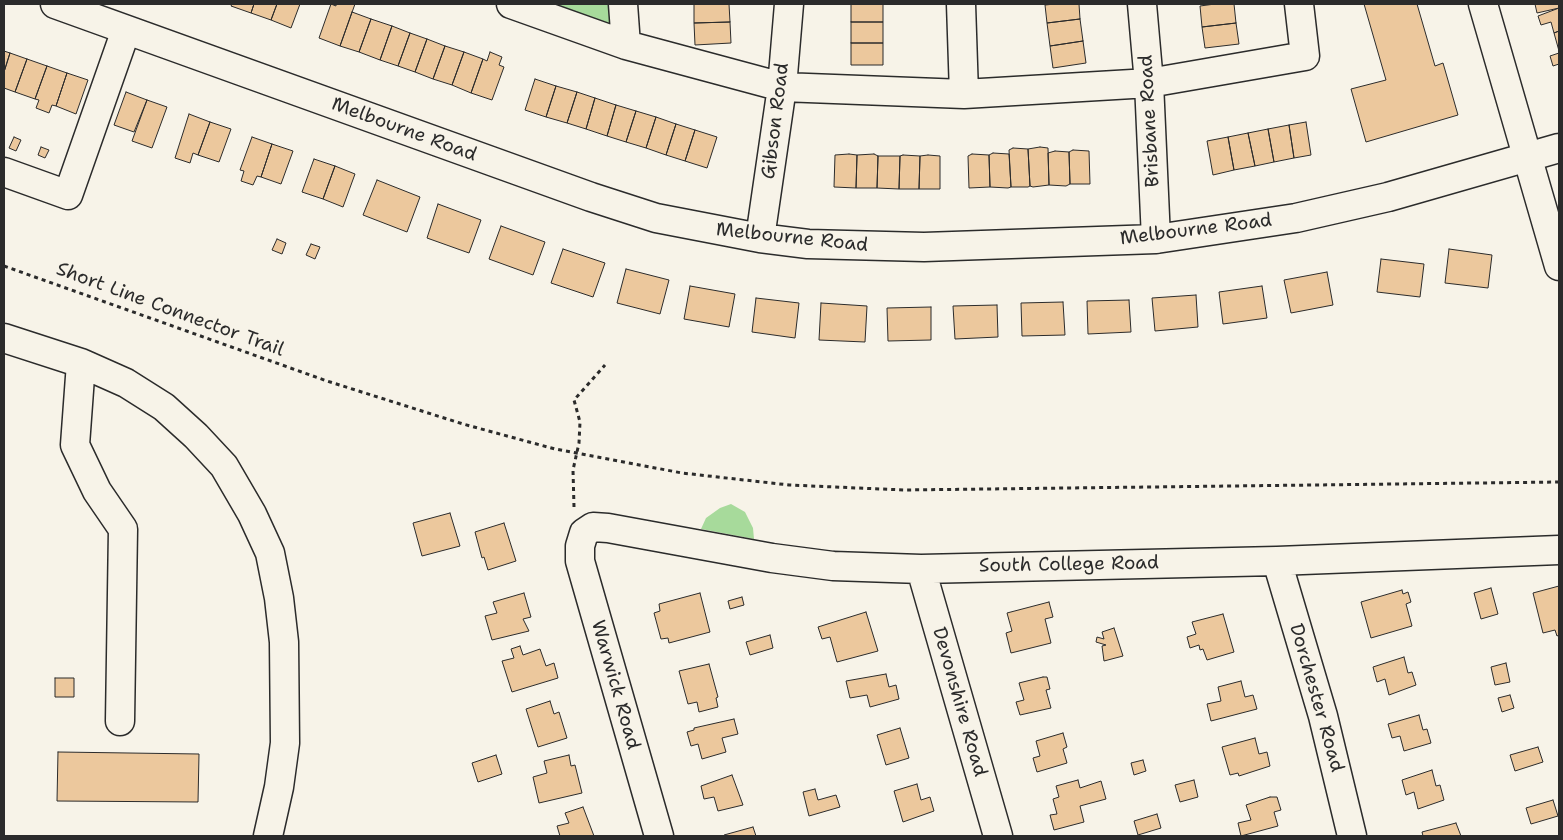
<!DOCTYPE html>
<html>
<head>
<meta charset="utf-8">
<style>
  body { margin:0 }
  #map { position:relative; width:1563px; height:840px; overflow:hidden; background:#f7f3e8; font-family:"Shantell Sans",sans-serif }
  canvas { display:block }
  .frame { position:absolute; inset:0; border:5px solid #2b2b2b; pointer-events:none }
</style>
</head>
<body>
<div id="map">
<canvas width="1563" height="840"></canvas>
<div class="frame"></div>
</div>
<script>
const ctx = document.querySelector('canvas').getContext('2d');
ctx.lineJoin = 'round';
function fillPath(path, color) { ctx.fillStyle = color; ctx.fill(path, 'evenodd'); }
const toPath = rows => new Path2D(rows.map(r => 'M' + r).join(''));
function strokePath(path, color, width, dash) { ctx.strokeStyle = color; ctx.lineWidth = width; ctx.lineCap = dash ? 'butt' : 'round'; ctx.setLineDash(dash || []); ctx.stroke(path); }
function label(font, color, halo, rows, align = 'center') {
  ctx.font = font + ' "Shantell Sans",sans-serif'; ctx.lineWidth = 4; ctx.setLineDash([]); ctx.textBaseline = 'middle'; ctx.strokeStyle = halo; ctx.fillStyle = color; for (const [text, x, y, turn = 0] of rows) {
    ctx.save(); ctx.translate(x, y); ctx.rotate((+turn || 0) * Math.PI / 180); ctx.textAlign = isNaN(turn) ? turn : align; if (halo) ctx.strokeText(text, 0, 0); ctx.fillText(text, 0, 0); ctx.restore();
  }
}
fillPath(toPath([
  [539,4,616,4,617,16,604,27],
  [731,504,745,512,753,528,754,539,701,529,706,518,720,508]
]), '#a7da9b');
const building = toPath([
  [232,4,254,4,251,13,231,6,232,4],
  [254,4,277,4,271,20,251,13,254,4],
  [277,4,300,4,291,28,271,20,277,4],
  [331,4,336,6,336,4,355,4,340,46,319,38,331,4],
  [694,4,729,4,730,22,694,23,694,4],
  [851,4,883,4,883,22,851,22,851,4],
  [1055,4,1079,4,1080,19,1047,23,1045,5,1055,4],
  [1215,4,1234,4,1236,23,1202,27,1200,6,1215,4],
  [1364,4,1417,4,1435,66,1443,63,1458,115,1366,142,1351,89,1386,80,1364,4],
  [1535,4,1559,4,1559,8,1537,13,1535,4],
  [1559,8,1559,31,1554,33,1551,22,1541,25,1538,16,1559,8],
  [352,12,371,19,359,52,340,46,352,12],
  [371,19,392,26,380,60,359,52,371,19],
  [1080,19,1083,41,1050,46,1047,23,1080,19],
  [730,22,731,43,695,45,694,23,730,22],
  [851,22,883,22,883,43,851,43,851,22],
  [1236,23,1239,44,1205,48,1202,27,1236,23],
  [392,26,410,33,398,66,380,60,392,26],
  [1559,31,1559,51,1554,33,1559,31],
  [410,33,427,39,415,72,398,66,410,33],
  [427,39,445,46,433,79,415,72,427,39],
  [1083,41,1086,63,1053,68,1050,46,1083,41],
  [851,43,883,43,883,65,851,65,851,43],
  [445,46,464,52,452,85,433,79,445,46],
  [4,51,10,53,4,72,4,51],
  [464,52,483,59,471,93,452,85,464,52],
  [490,52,502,57,499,65,504,67,492,100,471,93,483,59,487,61,490,52],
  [10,53,27,59,15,92,4,88,4,72,10,53],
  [1559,53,1559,64,1553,66,1550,56,1559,53],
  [27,59,47,66,35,99,15,92,27,59],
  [47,66,67,73,56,106,52,105,49,113,36,108,39,100,35,99,47,66],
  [67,73,88,80,76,114,56,106,67,73],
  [535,79,556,86,546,117,525,110,535,79],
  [556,86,577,92,567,123,546,117,556,86],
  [126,92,147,100,134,132,114,125,126,92],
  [577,92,595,98,586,129,567,123,577,92],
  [595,98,616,105,607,136,586,129,595,98],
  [147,100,167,107,152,148,132,141,147,100],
  [616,105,636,111,626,142,607,136,616,105],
  [636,111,656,117,646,148,626,142,636,111],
  [189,114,210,122,198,155,193,153,190,163,175,158,189,114],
  [656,117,676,124,666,155,646,148,656,117],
  [210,122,231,129,219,162,198,155,210,122],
  [1306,122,1311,155,1294,158,1289,125,1306,122],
  [676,124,695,130,685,161,666,155,676,124],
  [1289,125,1294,158,1274,162,1268,129,1289,125],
  [1268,129,1274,162,1255,166,1248,133,1268,129],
  [695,130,717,137,707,168,685,161,695,130],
  [1248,133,1255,166,1234,170,1228,137,1248,133],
  [14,137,21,140,16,151,9,148,14,137],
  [252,137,272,144,261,177,257,176,253,185,241,181,244,171,240,170,252,137],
  [1228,137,1234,170,1213,175,1207,141,1228,137],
  [272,144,293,151,281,184,261,177,272,144],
  [41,147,49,150,45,158,38,155,41,147],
  [1040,147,1048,148,1049,185,1033,187,1030,186,1028,149,1040,147],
  [1013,148,1028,149,1030,186,1028,187,1011,187,1009,150,1013,148],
  [1073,150,1089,151,1090,184,1070,184,1069,152,1073,150],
  [1055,151,1069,152,1070,184,1066,186,1049,185,1048,153,1055,151],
  [993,153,1009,154,1011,187,1008,188,990,187,989,155,993,153],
  [849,154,857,155,856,188,834,187,835,155,849,154],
  [874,154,878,156,877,188,856,188,857,155,874,154],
  [972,154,989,155,990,187,969,188,968,156,972,154],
  [903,155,920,156,919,189,899,189,900,156,903,155],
  [928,155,940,156,940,189,919,189,920,156,928,155],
  [878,156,900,156,899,189,877,188,878,156],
  [314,159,335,166,323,199,302,192,314,159],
  [335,166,355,174,343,207,323,199,335,166],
  [377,180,420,197,407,232,363,215,377,180],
  [438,204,481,220,469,253,427,238,438,204],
  [501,226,545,242,533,275,489,259,501,226],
  [277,239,286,243,282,254,272,250,277,239],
  [311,244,320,247,315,259,306,255,311,244],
  [563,249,605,263,593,297,551,283,563,249],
  [1449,249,1492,255,1488,288,1445,283,1449,249],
  [1381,259,1424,264,1420,297,1377,292,1381,259],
  [626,269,669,280,660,314,617,303,626,269],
  [1327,272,1333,305,1291,313,1284,280,1327,272],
  [690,286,735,294,729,327,684,319,690,286],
  [1262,286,1267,318,1223,324,1219,292,1262,286],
  [1196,295,1198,327,1155,331,1152,298,1196,295],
  [756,298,799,303,795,338,752,332,756,298],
  [1129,300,1131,332,1088,334,1087,301,1129,300],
  [1063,302,1065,335,1022,336,1021,303,1063,302],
  [821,303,867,306,865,342,819,340,821,303],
  [997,305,998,337,955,339,953,306,997,305],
  [931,307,931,340,888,341,887,308,931,307],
  [450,513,460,546,422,556,413,523,450,513],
  [504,523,516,561,488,570,484,557,482,558,475,532,504,523],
  [1559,586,1559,635,1557,636,1555,630,1543,633,1533,593,1559,586],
  [1491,588,1498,614,1481,619,1474,593,1491,588],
  [1402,590,1403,594,1408,592,1411,602,1406,604,1412,626,1371,638,1361,602,1402,590],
  [524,593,531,617,523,619,529,631,492,640,485,616,497,613,493,602,524,593],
  [700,593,710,632,669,643,668,638,661,639,654,613,660,611,659,604,700,593],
  [742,597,744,605,730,609,728,601,742,597],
  [1049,602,1053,617,1045,619,1051,643,1011,653,1006,633,1012,631,1007,613,1049,602],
  [866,612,878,651,837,662,830,637,822,639,818,627,866,612],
  [1223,614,1234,652,1207,660,1203,649,1200,650,1199,645,1190,648,1187,637,1196,634,1192,622,1223,614],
  [1114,628,1123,656,1104,661,1102,646,1106,645,1096,642,1097,637,1104,639,1102,632,1114,628],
  [770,635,773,648,750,655,746,642,770,635],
  [520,646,523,655,540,649,546,666,554,663,558,678,512,692,502,661,514,658,511,649,520,646],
  [1404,657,1408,673,1412,672,1416,685,1389,695,1385,679,1377,682,1373,667,1404,657],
  [1506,663,1510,682,1495,685,1491,667,1506,663],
  [709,664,718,697,716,698,718,707,699,712,697,702,688,704,679,671,709,664],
  [886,674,889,687,896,685,899,699,870,707,867,695,850,698,846,681,886,674],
  [1043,677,1047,677,1050,689,1046,690,1051,708,1020,715,1016,702,1024,700,1019,683,1043,677],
  [55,678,74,678,74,697,55,697,55,678],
  [1241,681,1245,697,1253,695,1257,709,1211,721,1207,704,1221,701,1218,687,1241,681],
  [1510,695,1514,708,1502,712,1498,698,1510,695],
  [550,701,554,714,559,712,567,738,538,747,526,709,550,701],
  [1419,715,1423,730,1427,729,1431,743,1404,751,1400,736,1392,738,1388,724,1419,715],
  [734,719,738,734,722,738,726,752,702,759,698,744,691,746,687,732,694,730,694,728,734,719],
  [900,728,909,758,886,765,877,735,900,728],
  [1063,733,1067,747,1063,749,1067,763,1037,772,1033,758,1040,756,1036,741,1063,733],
  [1255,738,1259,754,1267,752,1270,766,1239,776,1238,773,1230,775,1222,747,1255,738],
  [1538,747,1543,762,1515,771,1510,755,1538,747],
  [58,752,199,754,198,802,57,801,58,752],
  [496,755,502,774,478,782,472,763,496,755],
  [569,755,571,766,575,765,582,793,539,803,533,777,547,773,544,761,569,755],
  [1143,760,1146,771,1134,775,1131,763,1143,760],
  [1432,770,1436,786,1440,785,1444,800,1418,809,1414,792,1406,795,1402,780,1432,770],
  [732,775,743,805,718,811,714,797,704,799,701,786,732,775],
  [1078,780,1080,788,1101,781,1106,799,1080,806,1084,822,1054,830,1050,815,1057,814,1053,799,1059,797,1056,786,1078,780],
  [1194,780,1198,797,1180,802,1175,785,1194,780],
  [917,784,921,800,930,797,934,811,903,822,894,791,917,784],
  [815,789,818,800,836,795,840,807,809,816,803,792,815,789],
  [1270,797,1277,797,1281,810,1274,812,1278,826,1241,836,1238,823,1251,820,1246,805,1270,797],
  [1553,800,1558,816,1531,824,1526,808,1553,800],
  [583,807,594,836,560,836,557,826,569,823,565,813,583,807],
  [1157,814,1161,828,1138,835,1134,821,1157,814],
  [1456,823,1461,836,1423,836,1422,832,1456,823],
  [753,827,756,836,724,836,724,835,753,827]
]);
fillPath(building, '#ecc89d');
strokePath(building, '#2b2b2b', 1);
const minor = toPath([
  [55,4,591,197,656,218,760,238,808,244,924,247,1156,239,1296,218,1388,197,1559,148],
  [511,4,626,45,782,87,964,94,1149,83,1305,56,1299,4],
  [623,4,626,45],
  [961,4,964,94],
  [1142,4,1149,83,1156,239],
  [1483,4,1559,266],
  [4,172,68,195,126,30],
  [760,238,782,87,789,4],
  [4,338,81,363,126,383,164,407,196,436,224,466,252,514,270,553,279,598,284,642,285,743,279,787,268,836],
  [81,363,75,445,97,491,123,529,120,721],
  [1277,561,1323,716,1352,836],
  [921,569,998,836],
  [659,836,580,561,580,546,584,533,593,527,608,528,772,558,833,566,921,569,1277,561,1559,550]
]);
strokePath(minor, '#2b2b2b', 31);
strokePath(toPath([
  [4,266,327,381,463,424,555,449,682,473,789,485,904,490,1559,482],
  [574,507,573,470,579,443,580,422,574,400,605,365]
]), '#2b2b2b', 3, [4, 4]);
strokePath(minor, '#f7f3e8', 28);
label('19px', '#2b2b2b', '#f7f3e8', [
  ["Gibson Road",776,121,-83],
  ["Brisbane Road",1150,121,-93],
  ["Melbourne Road",404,130,20],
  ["Melbourne Road",1196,230,-7],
  ["Melbourne Road",792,238,6],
  ["Short Line Connector Trail",170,310,20],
  ["South College Road",1069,565,-1],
  ["Warwick Road",615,685,74],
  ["Dorchester Road",1316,698,74],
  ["Devonshire Road",959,702,74]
]);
</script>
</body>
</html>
